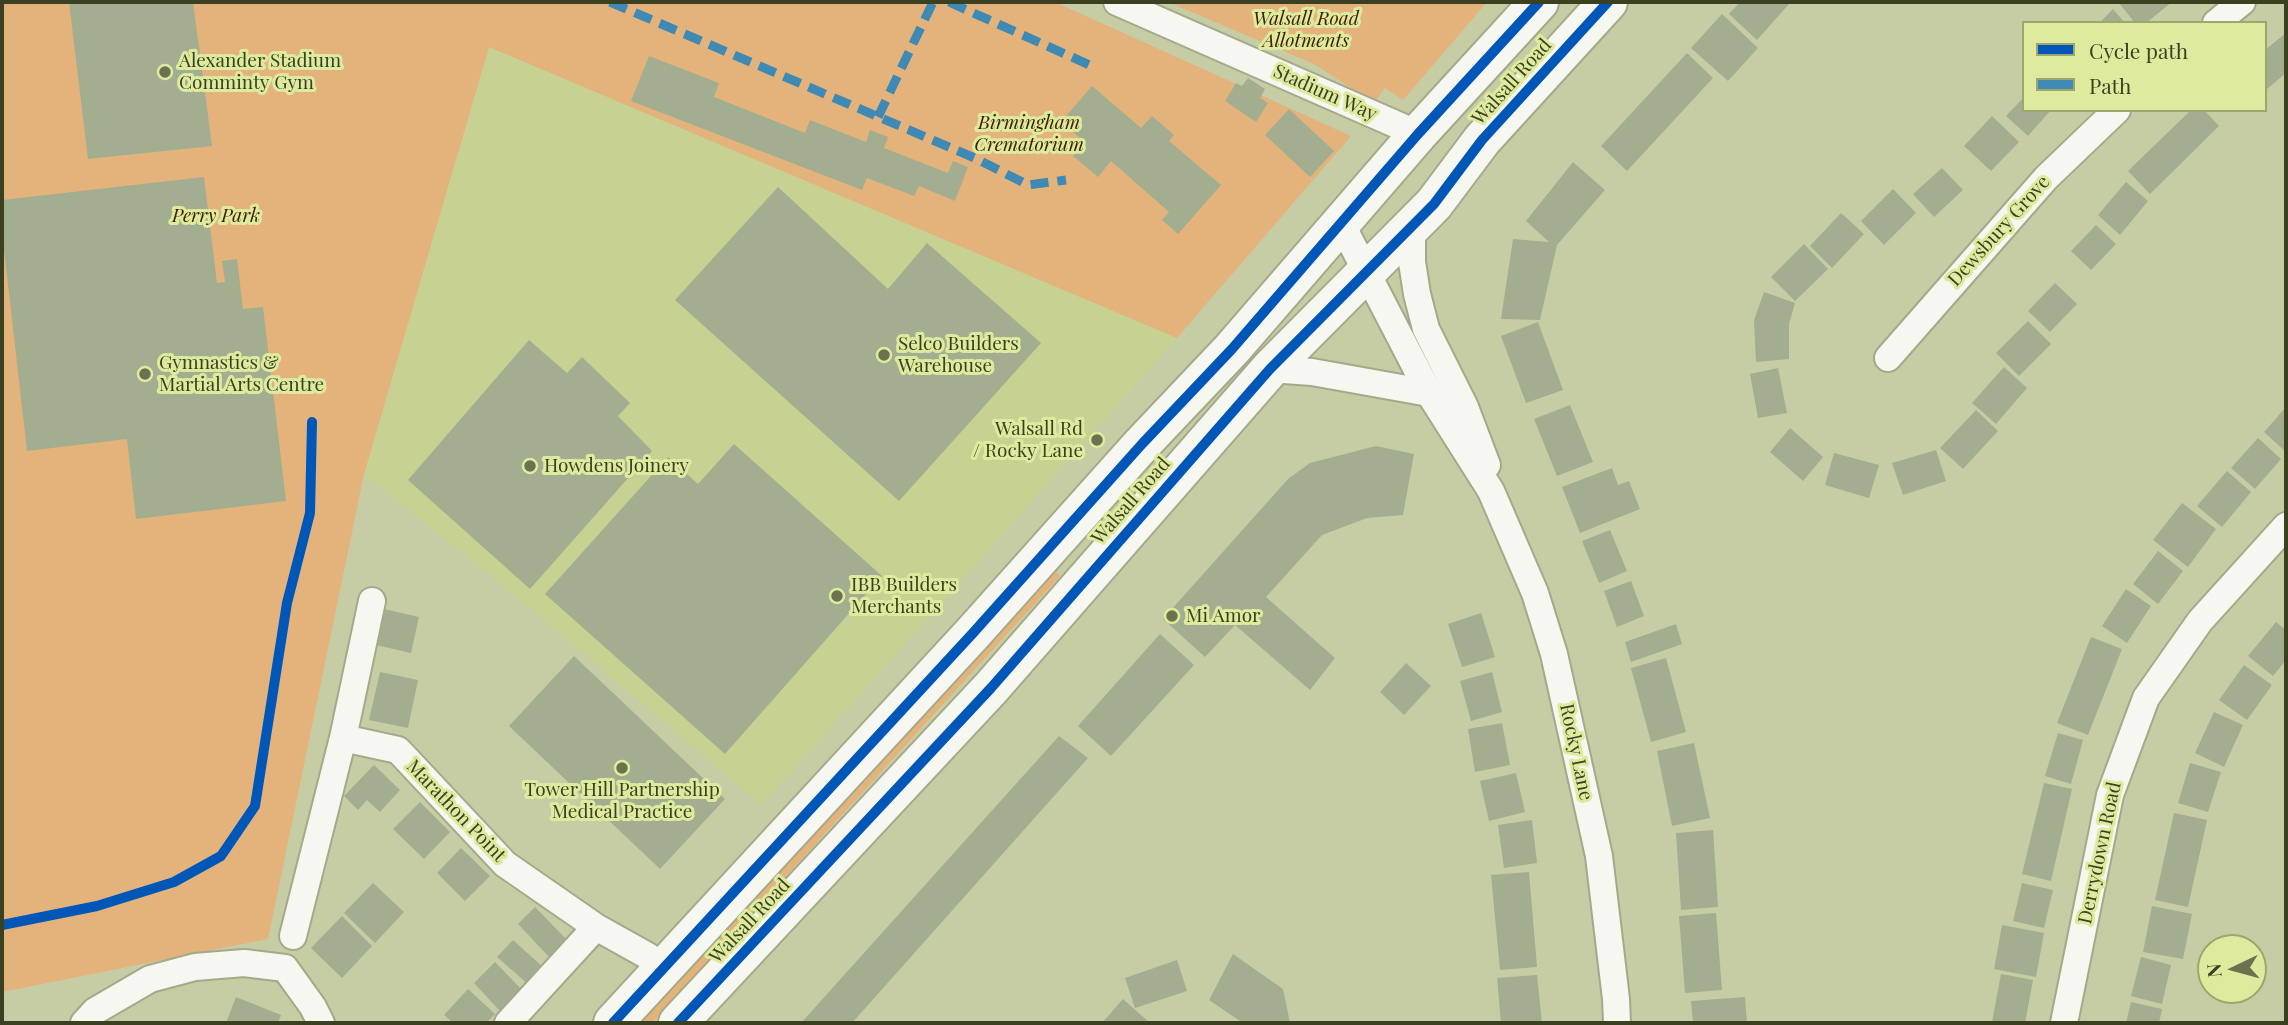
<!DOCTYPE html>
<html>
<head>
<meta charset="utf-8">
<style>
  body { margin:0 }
  #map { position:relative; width:2288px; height:1025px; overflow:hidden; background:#c6cca4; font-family:"Playfair Display",serif }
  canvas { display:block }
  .frame { position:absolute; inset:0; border:4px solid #3b4021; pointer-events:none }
  .legend { position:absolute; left:2022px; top:21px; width:245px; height:91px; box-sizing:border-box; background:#deeb9f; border:2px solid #9da76d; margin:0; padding:9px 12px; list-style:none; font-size:21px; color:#3b4021 }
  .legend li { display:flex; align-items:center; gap:14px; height:35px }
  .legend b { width:35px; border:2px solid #9da76d }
  .north { position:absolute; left:2197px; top:934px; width:70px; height:70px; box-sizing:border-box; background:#deeb9f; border:2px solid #9da76d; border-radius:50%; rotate:265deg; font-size:19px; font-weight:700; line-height:28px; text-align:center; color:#3b4021 }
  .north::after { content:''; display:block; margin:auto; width:24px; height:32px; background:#6c714f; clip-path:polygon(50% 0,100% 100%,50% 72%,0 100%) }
</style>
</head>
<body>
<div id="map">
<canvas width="2288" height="1025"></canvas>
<div class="frame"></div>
<ul class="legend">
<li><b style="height:9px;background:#0057b8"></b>Cycle path</li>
<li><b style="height:9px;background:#3e8ab5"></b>Path</li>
</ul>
<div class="north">N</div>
</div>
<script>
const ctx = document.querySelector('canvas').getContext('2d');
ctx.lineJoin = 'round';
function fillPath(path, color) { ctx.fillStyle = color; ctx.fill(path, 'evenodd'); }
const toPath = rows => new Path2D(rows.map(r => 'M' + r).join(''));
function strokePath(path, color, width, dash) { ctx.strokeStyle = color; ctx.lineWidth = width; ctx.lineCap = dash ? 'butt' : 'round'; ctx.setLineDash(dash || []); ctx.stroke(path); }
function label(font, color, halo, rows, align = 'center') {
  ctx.font = font + ' "Playfair Display",serif'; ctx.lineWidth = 6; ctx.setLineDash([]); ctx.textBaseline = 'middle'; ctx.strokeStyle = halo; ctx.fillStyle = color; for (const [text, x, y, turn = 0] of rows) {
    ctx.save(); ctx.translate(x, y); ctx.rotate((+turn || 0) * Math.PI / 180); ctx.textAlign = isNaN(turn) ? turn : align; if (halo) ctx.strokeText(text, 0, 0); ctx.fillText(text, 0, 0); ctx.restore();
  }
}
fillPath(toPath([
  [489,47,1177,338,762,805,512,593,364,474]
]), '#c7d191');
fillPath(toPath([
  [2,2,1055,2,1351,136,1177,338,489,47,364,474,268,939,2,992],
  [1168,2,1487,2,1403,100,1385,88,1374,103,1314,64],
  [1049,566,1060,576,652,1023,634,1023]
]), '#e3b37b');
fillPath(toPath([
  [69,2,193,2,212,146,88,159],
  [1740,2,1787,2,1789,4,1757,40,1729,14],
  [2121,2,2172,2,2146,23,2135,23,2119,3],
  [2113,9,2125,23,2099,23],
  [1722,14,1758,48,1728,81,1691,48],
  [2286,33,2286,73,2267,89,2265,50],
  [1687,53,1713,78,1627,171,1601,146],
  [649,56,719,83,714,97,805,133,810,120,866,142,870,130,888,137,884,148,948,173,953,161,968,167,955,201,919,186,914,196,867,178,862,190,631,101],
  [1248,78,1265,89,1260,98,1268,103,1256,122,1225,101,1236,83,1242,86],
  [1092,86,1141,128,1152,116,1174,135,1169,141,1221,185,1178,234,1162,220,1169,212,1111,161,1098,177,1073,156,1085,142,1061,122],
  [2024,97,2024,110,2051,110,2028,136,2006,116],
  [1289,109,1334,151,1310,177,1265,135],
  [2191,110,2204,110,2219,126,2150,194,2128,171],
  [1992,116,2019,142,1991,171,1964,146],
  [1573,162,1605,190,1557,245,1540,320,1501,319,1513,239,1549,242,1526,221],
  [1942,168,1963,190,1934,217,1913,194],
  [204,177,217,283,225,282,222,261,237,259,243,309,263,307,286,501,136,519,127,439,27,451,2,232,2,200],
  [2126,182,2148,201,2120,235,2098,215],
  [778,187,888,289,927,243,1041,343,899,501,675,300],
  [1893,189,1916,213,1884,245,1861,221],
  [1841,213,1864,234,1832,268,1810,246],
  [2096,225,2116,244,2091,270,2071,251],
  [1804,244,1828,269,1795,301,1771,277],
  [2055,283,2077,304,2050,332,2028,311],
  [1764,292,1795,303,1789,324,1789,359,1756,362,1754,320],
  [2028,321,2051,344,2019,376,1996,353],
  [1538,322,1563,390,1526,403,1501,336],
  [529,340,567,373,582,357,630,403,618,416,652,451,530,589,408,480],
  [2004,367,2027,388,1996,424,1972,403],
  [1778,368,1787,413,1758,418,1750,374],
  [1570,405,1593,462,1557,476,1534,419],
  [2286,407,2286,452,2264,432],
  [1976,410,1998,431,1963,469,1940,448],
  [1790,428,1823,457,1803,481,1770,452],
  [2258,438,2281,459,2255,489,2231,468],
  [734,444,882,576,725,754,545,594,668,457,698,484],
  [1376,446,1414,454,1403,515,1367,518,1322,535,1266,597,1335,658,1310,690,1235,625,1205,657,1163,619,1288,479,1310,463],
  [1936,450,1946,481,1903,495,1892,463],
  [1834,453,1879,465,1869,498,1825,485],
  [1612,468,1618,485,1629,481,1640,509,1580,533,1562,487],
  [2227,471,2251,492,2222,527,2197,506],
  [2182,503,2216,529,2188,567,2153,540],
  [1610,530,1627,571,1599,583,1582,541],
  [2158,551,2183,571,2158,604,2133,584],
  [1631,581,1644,616,1617,627,1604,591],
  [2126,589,2151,606,2127,643,2102,626],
  [384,609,419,617,411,653,376,645],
  [1481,613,1495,657,1462,667,1448,624],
  [2276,622,2286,630,2286,660,2273,676,2248,656],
  [1676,624,1682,644,1631,662,1625,642],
  [1160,634,1194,665,1111,756,1078,726],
  [2091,637,2122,649,2088,735,2057,723],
  [574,656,725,799,660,869,509,726],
  [1666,658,1686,732,1651,742,1631,668],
  [1406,663,1431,686,1404,715,1380,692],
  [2244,665,2272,685,2247,720,2219,700],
  [380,672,418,680,408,728,369,720],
  [1492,672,1502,712,1471,721,1460,681],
  [2214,712,2243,725,2224,767,2195,753],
  [1502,723,1510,765,1475,772,1468,729],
  [2058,733,2083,740,2071,784,2045,776],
  [1059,736,1088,758,852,1023,801,1023],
  [1694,743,1710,818,1672,826,1657,751],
  [2190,763,2221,772,2208,812,2178,803],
  [374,765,400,790,380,812,367,800,358,810,344,796],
  [1516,773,1525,812,1489,821,1480,781],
  [2044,783,2072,789,2051,881,2022,874],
  [420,802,450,832,424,859,393,829],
  [2174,813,2207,820,2188,907,2155,900],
  [1532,820,1537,863,1504,868,1498,825],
  [1713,830,1718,907,1681,910,1676,833],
  [461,848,490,876,465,901,437,873],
  [1529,872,1537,967,1500,970,1491,875],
  [373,883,404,912,375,943,344,913],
  [2022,883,2053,890,2044,928,2013,921],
  [2152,906,2192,914,2183,959,2143,952],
  [535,907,568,941,550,958,518,924],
  [1716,913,1722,990,1685,993,1679,916],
  [342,916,372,946,342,978,311,948],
  [2002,925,2044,933,2036,977,1994,969],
  [513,940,544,968,529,985,497,957],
  [1233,954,1283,989,1290,1023,1243,1023,1209,1000],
  [2141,957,2171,965,2162,1004,2131,996],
  [1177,960,1187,991,1135,1008,1125,978],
  [495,962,522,990,500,1011,474,983],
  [2001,974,2033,980,2025,1023,1992,1022],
  [1537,975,1542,1023,1501,1023,1497,978],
  [468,989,495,1014,486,1023,453,1023,444,1015],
  [236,997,281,1015,278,1023,226,1023],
  [1745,997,1747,1023,1693,1023,1691,1001],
  [1123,999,1150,1023,1102,1023],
  [2131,1002,2162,1009,2159,1023,2126,1023]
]), '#a3ae90');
const minor = toPath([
  [1117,2,1418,134],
  [2216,23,2242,2],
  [1341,223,1429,393,1491,491,1535,593,1554,654,1599,856,1616,999,1617,1023],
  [1412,228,1412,262,1417,294,1426,329,1465,407,1487,465],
  [1888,358,2046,178,2117,110],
  [1270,369,1312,372,1429,393],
  [343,738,398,750,505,864,596,927,648,956],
  [293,936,343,738,372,601],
  [84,1023,95,1011,150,979,195,967,244,963,285,968,313,1007,321,1023],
  [508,1023,596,927],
  [2064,1023,2110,795,2146,698,2200,621,2286,526]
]);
const trunk = toPath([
  [613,1023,973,633,1142,444,1232,349,1418,134,1539,2],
  [678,1023,991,688,1270,369,1434,204,1482,140,1608,2]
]);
strokePath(minor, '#a4aa89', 30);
strokePath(trunk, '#a4aa89', 42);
strokePath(minor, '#f6f7f1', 26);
strokePath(trunk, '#f6f7f1', 38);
strokePath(toPath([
  [610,2,977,159,1028,185,1066,180],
  [949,2,1094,67],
  [878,117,933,2]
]), '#3e8ab5', 9, [18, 9]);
strokePath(toPath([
  [2,925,97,906,174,882,221,856,255,806,287,603,310,513,312,422],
  [613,1023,973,633,1142,444,1232,349,1418,134,1539,2],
  [678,1023,991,688,1270,369,1434,204,1482,140,1608,2]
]), '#0057b8', 10);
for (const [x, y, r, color] of [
  [165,72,7,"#6c714f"],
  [884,355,7,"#6c714f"],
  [145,374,7,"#6c714f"],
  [1097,440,7,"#6c714f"],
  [530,466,7,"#6c714f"],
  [837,596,7,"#6c714f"],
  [1172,616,7,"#6c714f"],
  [622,768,7,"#6c714f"]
]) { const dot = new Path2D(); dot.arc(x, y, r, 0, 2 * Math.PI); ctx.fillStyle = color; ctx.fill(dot); strokePath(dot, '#deeb9f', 2.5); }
label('italic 19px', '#411e00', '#deeb9f', [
  ["Walsall Road",1306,19],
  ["Allotments",1306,41],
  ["Birmingham",1029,123],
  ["Crematorium",1029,145],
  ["Perry Park",216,216]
]);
label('19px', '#3b4021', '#deeb9f', [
  ["Alexander Stadium",179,61],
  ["Comminty Gym",179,83],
  ["Selco Builders",898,344],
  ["Warehouse",898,366],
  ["Gymnastics &",159,363],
  ["Martial Arts Centre",159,385],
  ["Walsall Rd",1083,429,"right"],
  ["/ Rocky Lane",1083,451,"right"],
  ["Howdens Joinery",544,466],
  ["IBB Builders",851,585],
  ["Merchants",851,607],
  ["Mi Amor",1186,616],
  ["Tower Hill Partnership",622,790,"center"],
  ["Medical Practice",622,812,"center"]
], 'left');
label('19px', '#3b4021', '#deeb9f', [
  ["Walsall Road",1512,82,-48],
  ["Stadium Way",1325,93,24],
  ["Dewsbury Grove",1999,231,-48],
  ["Walsall Road",1131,501,-49],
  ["Rocky Lane",1576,752,78],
  ["Marathon Point",456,811,46],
  ["Derrydown Road",2100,853,-78],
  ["Walsall Road",750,921,-47]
]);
</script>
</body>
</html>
